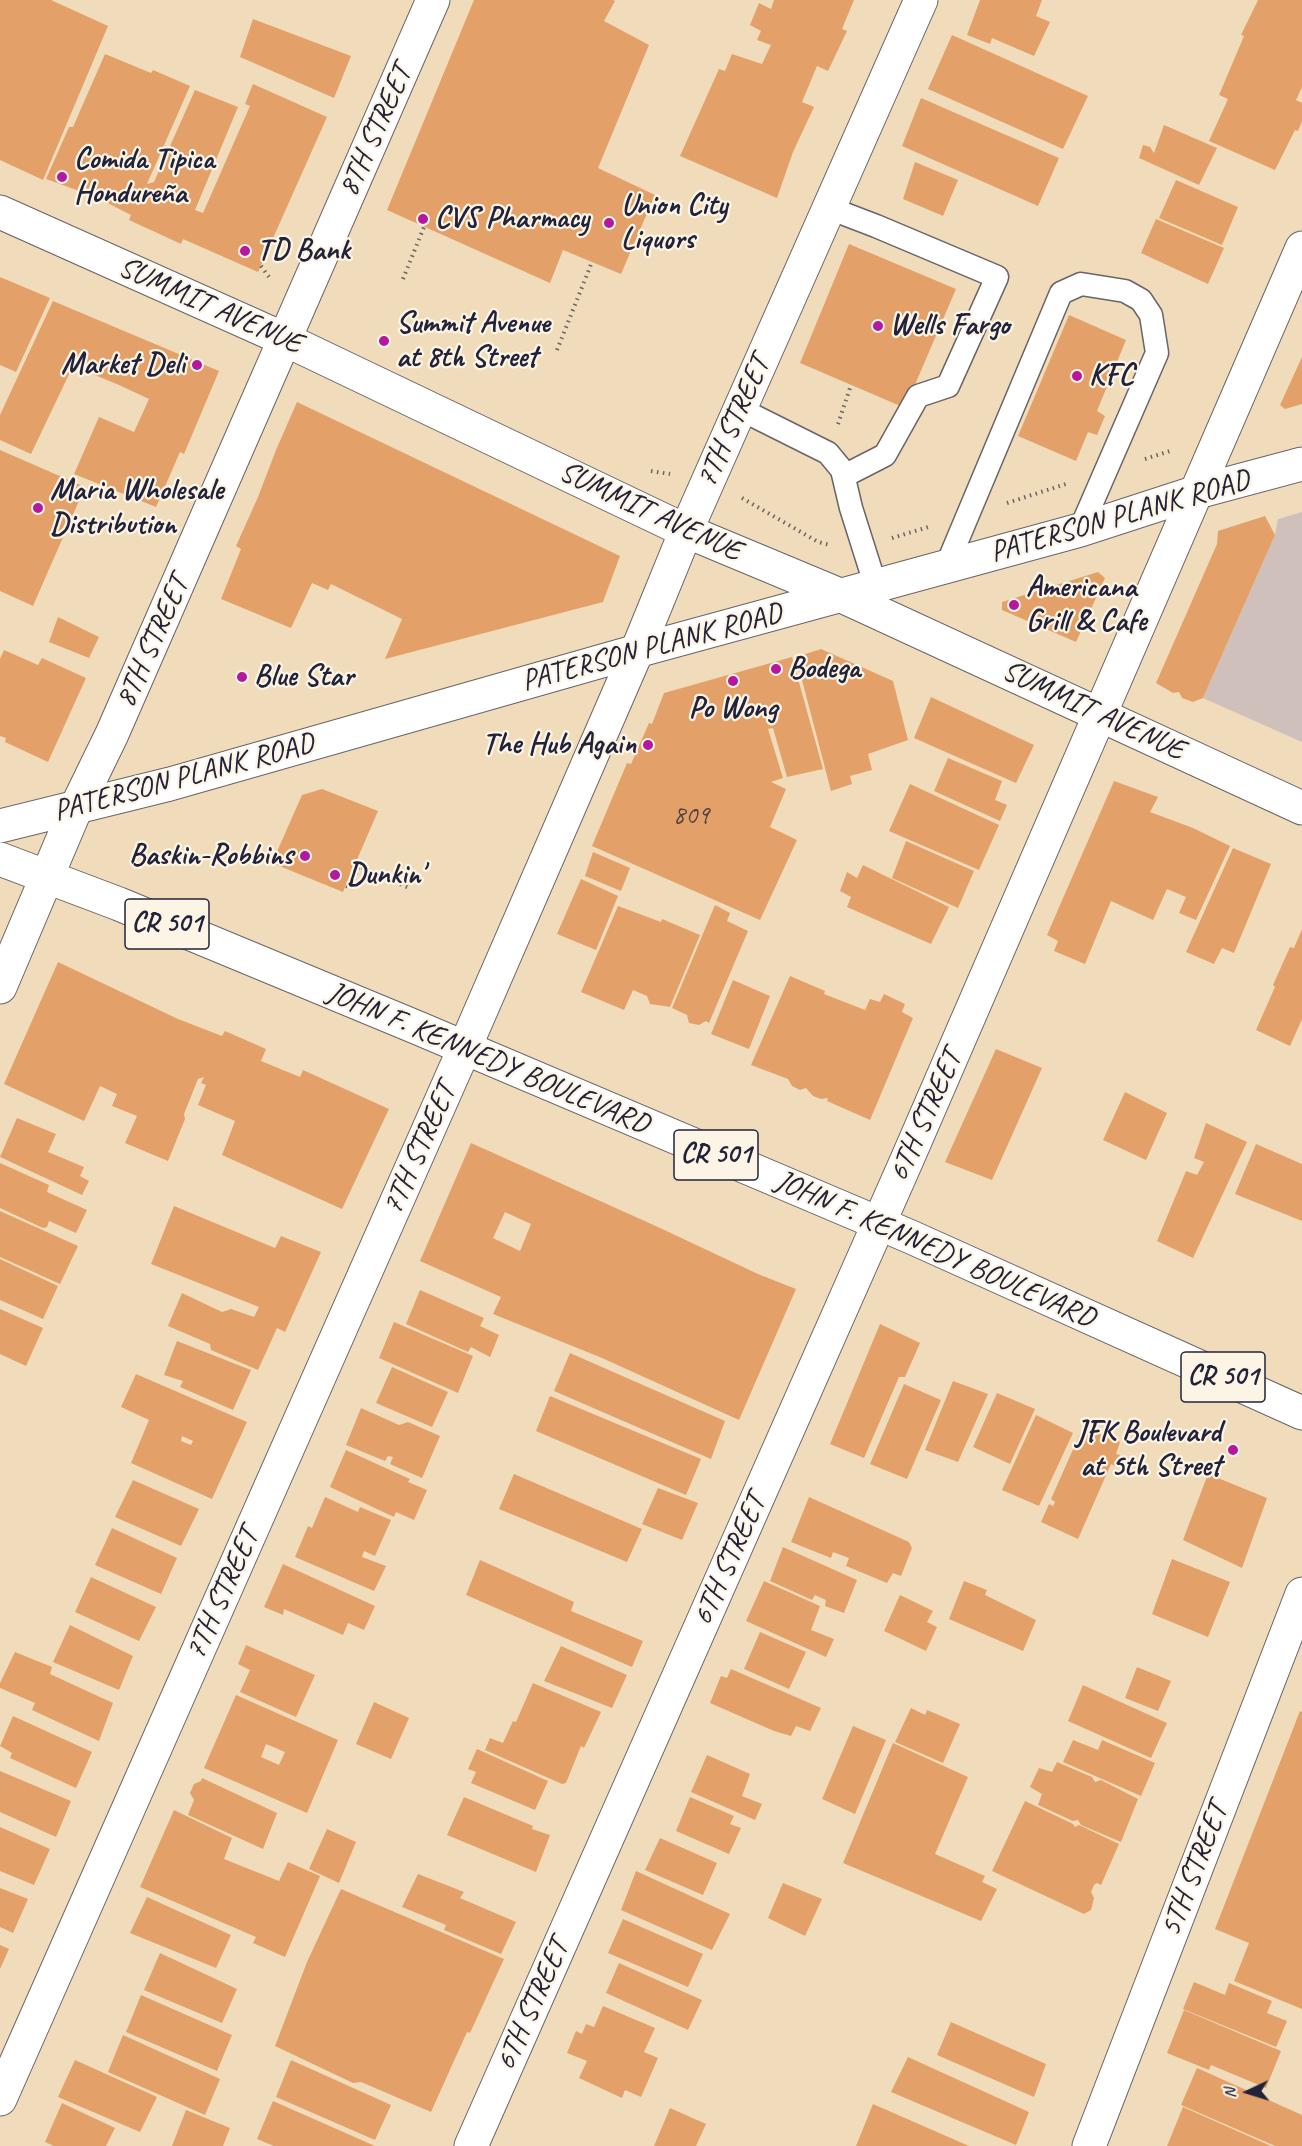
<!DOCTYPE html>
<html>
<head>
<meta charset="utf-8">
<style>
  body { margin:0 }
  #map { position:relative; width:1302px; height:2146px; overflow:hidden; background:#f0dcba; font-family:Caveat,sans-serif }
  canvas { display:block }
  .north { position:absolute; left:1218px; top:2062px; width:60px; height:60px; -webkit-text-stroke:4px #fcf5e5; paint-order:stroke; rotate:266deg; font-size:16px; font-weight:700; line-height:24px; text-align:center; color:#22223b }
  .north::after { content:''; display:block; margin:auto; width:21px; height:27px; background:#22223b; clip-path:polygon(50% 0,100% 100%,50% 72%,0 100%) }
</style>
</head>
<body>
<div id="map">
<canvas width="1302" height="2146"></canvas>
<div class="north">N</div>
</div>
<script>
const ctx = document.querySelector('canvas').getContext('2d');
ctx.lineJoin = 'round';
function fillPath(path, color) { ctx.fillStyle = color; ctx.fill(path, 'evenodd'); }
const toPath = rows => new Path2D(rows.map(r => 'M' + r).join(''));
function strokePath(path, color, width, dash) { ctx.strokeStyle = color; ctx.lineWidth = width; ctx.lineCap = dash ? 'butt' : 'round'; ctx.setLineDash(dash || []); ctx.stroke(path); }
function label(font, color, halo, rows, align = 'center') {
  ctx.font = font + ' Caveat,sans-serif'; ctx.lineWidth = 4.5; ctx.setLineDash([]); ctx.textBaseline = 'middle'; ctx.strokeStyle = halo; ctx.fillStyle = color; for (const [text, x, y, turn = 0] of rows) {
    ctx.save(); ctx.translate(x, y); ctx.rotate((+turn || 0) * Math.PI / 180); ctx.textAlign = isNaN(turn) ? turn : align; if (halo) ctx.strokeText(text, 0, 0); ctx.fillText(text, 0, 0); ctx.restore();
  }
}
fillPath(toPath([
  [1302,512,1302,742,1203,698,1275,535,1278,519]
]), '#d0c0bc');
fillPath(toPath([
  [0,0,51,0,108,26,43,180,0,160],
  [474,0,613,0,615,1,604,21,649,45,598,168,655,195,621,274,563,250,550,283,387,210],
  [774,0,854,0,842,29,847,31,828,71,817,66,802,102,814,107,793,152,777,198,680,156,719,69,725,71,732,54,762,64,771,45,757,40,761,31,750,25,759,3,771,9],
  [980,0,1042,0,1036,16,1050,22,1034,56,992,38,990,44,967,35],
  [1258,0,1302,0,1302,87,1296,100,1302,103,1302,121,1298,131,1295,130,1275,170,1209,141,1228,99,1219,95,1244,36,1241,35],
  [253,19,351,56,334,98,240,57],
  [952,35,1088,96,1063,149,928,89],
  [105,54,151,73,153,70,190,86,147,184,154,182,195,90,238,107,195,210,203,213,250,106,245,104,253,84,327,117,258,272,183,239,181,244,129,220,131,215,96,197,46,179,69,127,73,127],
  [921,98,1059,158,1038,206,902,146],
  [1164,125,1217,148,1199,185,1139,158,1143,145,1150,147,1154,153],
  [915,162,958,180,943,216,903,199],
  [1176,180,1238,207,1222,245,1159,218],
  [1156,219,1224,248,1208,284,1141,253],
  [849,244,956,289,905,408,800,363],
  [0,277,50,298,16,372,0,365],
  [53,301,219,371,184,454,180,452,156,507,74,474,99,417,134,432,149,399,119,385,73,366,31,454,0,440,0,415],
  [1069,315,1126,340,1097,411,1105,416,1097,435,1088,432,1076,461,1018,436],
  [1302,357,1302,404,1285,409,1280,405],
  [297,402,620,556,603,602,385,659,402,619,331,584,328,590,312,583,291,628,221,599,241,549,236,546,258,497,276,450],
  [0,450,85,487,33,606,0,591],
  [1265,516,1275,535,1203,698,1193,702,1182,698,1179,692,1173,693,1156,683,1217,544,1218,531],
  [1098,572,1105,578,1076,642,1002,610,1002,602],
  [58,617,99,637,89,658,49,642],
  [821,649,893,681,908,740,868,754,872,770,850,776,852,784,831,791,796,657],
  [4,650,38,665,42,658,86,678,48,762,5,742,6,738,0,736,0,659],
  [792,657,823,769,787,777,773,728,768,729,783,778,771,782,786,789,770,827,797,840,760,920,592,846,627,763,631,764,649,723,652,724,664,693],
  [931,697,1034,745,1016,783,914,738],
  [948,758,1002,781,995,800,1007,805,1000,821,934,791],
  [1114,781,1158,797,1150,812,1193,828,1230,846,1196,920,1179,913,1186,897,1167,889,1153,920,1111,901,1085,964,1054,951,1058,941,1047,935],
  [910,784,999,825,979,870,889,831],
  [322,789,378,811,343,892,272,863,302,795],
  [906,841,974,871,958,908,892,878],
  [1233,848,1271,864,1234,953,1222,948,1214,964,1186,952],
  [593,852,630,868,621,891,585,876],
  [863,865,949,907,931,944,847,907,851,897,840,891,847,872,857,878],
  [581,879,618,896,596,950,557,934],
  [715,905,730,913,727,921,748,931,709,1023,706,1021,699,1025,689,1023,687,1015,672,1008],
  [618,906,661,922,662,919,700,935,670,1007,650,1004,647,996,633,990,624,1010,581,992],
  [1302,929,1302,1019,1290,1046,1256,1030,1275,987,1273,985,1290,947,1294,948],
  [58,962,178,1019,222,1036,225,1031,266,1049,261,1061,300,1077,303,1070,389,1109,342,1209,222,1155,235,1121,198,1105,206,1085,201,1083,204,1077,198,1079,184,1114,185,1119,168,1161,125,1143,137,1116,112,1106,117,1094,100,1086,84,1121,4,1084],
  [790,976,825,991,824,994,865,1010,870,999,880,1002,884,994,905,1004,902,1012,913,1018,870,1120,827,1101,828,1098,821,1099,813,1096,806,1088,800,1090,792,1086,788,1079,751,1065],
  [733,980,770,996,749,1049,711,1034],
  [996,1049,1042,1068,992,1180,945,1162],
  [1125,1092,1167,1113,1146,1160,1103,1140],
  [17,1118,56,1134,48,1152,84,1167,80,1176,89,1181,82,1195,0,1157],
  [1206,1123,1247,1142,1193,1258,1157,1241,1186,1171,1197,1175,1204,1162,1194,1158],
  [471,1143,658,1227,758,1274,796,1289,739,1420,602,1358,493,1314,501,1297,420,1261],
  [505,1212,531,1224,520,1251,493,1238],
  [1256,1144,1302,1164,1302,1221,1235,1194],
  [0,1163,49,1185,47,1192,87,1210,76,1233,49,1221,47,1227,43,1228,0,1208],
  [174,1206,275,1248,281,1236,321,1252,285,1332,277,1328,258,1370,211,1350,210,1344,168,1326,182,1293,222,1312,231,1309,254,1317,259,1307,151,1264],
  [0,1211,78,1246,60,1284,0,1257],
  [0,1259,58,1286,43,1319,0,1300],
  [420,1290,484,1318,480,1326,499,1335,490,1357,471,1347,468,1352,406,1324],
  [0,1309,43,1328,26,1366,0,1354],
  [394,1322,473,1356,458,1393,379,1358],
  [880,1324,920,1343,905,1377,899,1377,864,1458,830,1444],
  [177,1341,251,1370,233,1410,180,1387,183,1381,164,1375],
  [570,1353,725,1421,711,1459,554,1391],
  [392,1367,448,1392,432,1427,376,1403],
  [136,1374,247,1422,212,1499,131,1463,149,1420,121,1407],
  [182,1436,193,1441,191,1445,181,1441],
  [953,1381,988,1394,958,1462,925,1450],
  [904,1384,941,1400,907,1479,870,1464],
  [997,1393,1035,1409,1010,1464,973,1447],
  [550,1396,701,1459,686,1495,536,1431],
  [361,1408,399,1425,408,1422,440,1436,422,1478,390,1464,393,1457,388,1456,385,1461,346,1445],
  [1036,1415,1073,1433,1039,1506,1002,1490],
  [1083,1427,1100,1434,1105,1432,1120,1442,1116,1454,1120,1455,1115,1466,1111,1464,1078,1539,1041,1522,1049,1504,1053,1506,1055,1502,1051,1499],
  [346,1450,410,1479,408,1482,427,1490,414,1520,396,1512,394,1517,330,1487],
  [514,1474,642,1529,627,1562,499,1509],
  [1208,1474,1267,1498,1242,1568,1183,1540],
  [133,1480,199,1509,181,1546,115,1517],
  [658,1488,698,1503,682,1540,642,1524],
  [325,1497,358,1512,360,1507,391,1520,375,1556,364,1551,362,1557,386,1566,374,1591,295,1557,308,1526,312,1528],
  [809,1497,909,1542,912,1548,901,1576,893,1573,887,1583,846,1566,849,1558,833,1552,831,1558,791,1542],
  [112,1528,177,1558,161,1594,95,1565],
  [783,1547,857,1580,844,1613,825,1606,826,1600,815,1595,812,1600,770,1581],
  [1172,1559,1230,1582,1208,1637,1152,1614],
  [480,1560,574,1602,571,1611,643,1641,632,1667,466,1595],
  [283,1564,375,1606,364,1630,348,1623,343,1635,284,1609,283,1615,264,1607],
  [91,1577,156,1607,139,1641,75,1612],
  [764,1581,820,1606,811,1630,834,1639,826,1657,746,1621],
  [964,1581,987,1590,985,1595,1036,1620,1023,1651,949,1619],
  [900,1595,933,1611,927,1622,937,1627,926,1651,884,1631],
  [70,1625,133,1656,119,1690,53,1662],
  [760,1632,806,1652,789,1689,744,1669],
  [246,1645,315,1675,296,1717,240,1692,250,1670,238,1664],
  [561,1646,627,1675,612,1708,544,1681],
  [15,1652,52,1667,50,1674,113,1703,99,1741,32,1710,35,1703,0,1688,0,1683],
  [1137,1667,1171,1681,1158,1711,1125,1698],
  [731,1669,821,1708,810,1731,796,1726,791,1736,774,1731,710,1703,721,1676,727,1678],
  [533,1683,601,1712,584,1748,581,1746,566,1783,562,1784,485,1750,490,1738,503,1743,513,1721,516,1722],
  [1083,1685,1167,1723,1151,1758,1068,1721],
  [236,1695,338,1740,307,1813,204,1768],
  [266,1744,285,1752,279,1765,261,1757],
  [374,1702,409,1718,391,1759,356,1744],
  [911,1708,925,1715,927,1710,960,1724,943,1763,895,1742],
  [1300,1711,1302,1712,1302,2009,1234,1981,1249,1943,1215,1929],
  [13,1716,92,1752,76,1788,10,1758,12,1753,0,1746],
  [853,1726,886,1740,855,1814,822,1799],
  [1073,1740,1098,1750,1102,1740,1155,1763,1141,1796,1063,1762],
  [893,1743,968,1777,935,1854,985,1876,982,1882,997,1889,981,1921,843,1863],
  [477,1749,548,1781,535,1810,471,1783,476,1772,468,1769],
  [707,1755,750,1774,742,1796,762,1804,755,1820,691,1792],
  [1057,1762,1092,1777,1095,1782,1101,1780,1138,1799,1121,1842,1081,1825,1078,1820,1073,1821,1038,1805,1042,1794,1030,1787,1039,1768,1052,1772],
  [0,1771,71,1801,56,1837,0,1812],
  [202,1778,277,1813,263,1849,188,1815,194,1800,190,1793,194,1784,201,1781],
  [464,1797,533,1826,532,1829,550,1835,536,1872,447,1835],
  [690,1797,734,1816,730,1824,741,1828,729,1854,676,1831],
  [1025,1801,1073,1824,1075,1827,1079,1825,1119,1844,1101,1885,1097,1883,1094,1885,1091,1892,1094,1898,1091,1910,1084,1914,992,1871],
  [174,1810,232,1838,224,1859,279,1881,288,1862,320,1876,285,1957,253,1943,256,1937,140,1887],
  [0,1827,50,1849,34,1885,0,1871],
  [327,1829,356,1842,339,1883,309,1869],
  [660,1838,717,1863,703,1895,645,1870],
  [636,1871,730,1914,712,1950,621,1910],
  [418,1874,464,1892,460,1898,516,1922,501,1954,444,1930,446,1925,402,1907],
  [783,1883,822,1899,805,1936,768,1918],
  [0,1888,28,1899,13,1933,0,1927],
  [341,1889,504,1959,470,2033,467,2032,431,2112,361,2082,353,2083,275,2046,307,1962],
  [147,1897,231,1935,216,1968,130,1933],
  [623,1919,703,1954,688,1987,608,1953],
  [0,1945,9,1949,0,1969],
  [160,1953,237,1989,222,2023,144,1990],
  [619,1963,702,2000,688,2030,606,1993],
  [1194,1982,1225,1995,1229,1983,1272,2001,1267,2013,1287,2021,1276,2047,1183,2009],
  [141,1995,232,2035,217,2071,126,2032],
  [603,2006,655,2028,644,2052,658,2058,641,2097,625,2090,622,2098,579,2078,587,2061,567,2053,576,2031,582,2034,586,2024,594,2027],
  [1184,2010,1281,2051,1266,2088,1211,2065,1209,2070,1167,2053],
  [951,2022,1046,2064,1034,2097,937,2055],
  [123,2035,220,2079,205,2115,108,2072],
  [908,2057,1029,2112,1016,2145,891,2092],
  [75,2060,157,2097,140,2132,58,2097],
  [291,2060,391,2105,375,2140,276,2097],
  [1197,2068,1302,2115,1302,2146,1275,2146,1181,2105],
  [273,2101,375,2146,274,2146,257,2139],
  [62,2103,115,2128,106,2146,54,2146,45,2142],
  [873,2104,969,2146,856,2146],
  [1183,2107,1271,2146,1167,2146],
  [670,2108,706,2124,696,2146,654,2146],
  [186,2110,230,2128,223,2146,172,2146]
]), '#e3a169');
const lane = toPath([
  [829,208,876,226,997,277,948,386,918,396,885,455,844,476],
  [740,409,828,453,842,470,851,508,876,587],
  [946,567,1061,293,1081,284,1125,291,1141,300,1151,315,1157,353,1080,530]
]);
const street = toPath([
  [0,987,76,808,112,734,433,0],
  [0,2099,465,1047,637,651,686,531,921,0],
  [471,2146,906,1162,1302,248]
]);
const secondary = toPath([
  [0,212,284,339,686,531,842,596,1302,808],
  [0,826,170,784,637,651,1080,530,1197,492,1302,464],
  [1089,2146,1302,1594]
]);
const primary = toPath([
  [0,859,119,904,418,1028,911,1237,1302,1413]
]);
strokePath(lane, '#6a6367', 25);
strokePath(street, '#6a6367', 35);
strokePath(secondary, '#6a6367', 35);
strokePath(primary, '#6a6367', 35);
strokePath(toPath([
  [261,266,269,277,271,274],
  [403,279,424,227],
  [557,350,592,262],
  [838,424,851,385],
  [1145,459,1170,451],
  [651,471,670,474],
  [742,498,818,542,830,545],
  [1007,503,1066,484],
  [892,538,928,527],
  [346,886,350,887,359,866,409,888]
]), '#6a6367', 4, [1.5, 4.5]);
strokePath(lane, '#fff', 22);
strokePath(street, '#fff', 33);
strokePath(secondary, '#fff', 33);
strokePath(primary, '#fff', 33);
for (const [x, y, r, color] of [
  [62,177,6,"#b5179e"],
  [423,219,6,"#b5179e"],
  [609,223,6,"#b5179e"],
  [245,251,6,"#b5179e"],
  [878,326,6,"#b5179e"],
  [384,341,6,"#b5179e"],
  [197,365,6,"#b5179e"],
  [1077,376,6,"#b5179e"],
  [38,508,6,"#b5179e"],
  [1014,605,6,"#b5179e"],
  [776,669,6,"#b5179e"],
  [242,677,6,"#b5179e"],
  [733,681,6,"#b5179e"],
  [648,745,6,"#b5179e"],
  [305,856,6,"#b5179e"],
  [335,875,6,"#b5179e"],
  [1233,1450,6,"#b5179e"]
]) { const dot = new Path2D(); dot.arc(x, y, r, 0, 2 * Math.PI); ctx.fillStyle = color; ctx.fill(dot); strokePath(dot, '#fcf5e5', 2); }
label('27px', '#524246', null, [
  ["809",691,816]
]);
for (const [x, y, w] of [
  [167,924,84],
  [716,1155,84],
  [1223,1377,84]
]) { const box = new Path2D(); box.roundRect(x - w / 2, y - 25, w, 50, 4.5); ctx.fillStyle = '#fcf5e5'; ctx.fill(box); strokePath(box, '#22223b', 1.5); }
label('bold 28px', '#22223b', null, [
  ["CR 501",167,924],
  ["CR 501",716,1155],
  ["CR 501",1223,1377]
]);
label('30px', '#22223b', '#fcf5e5', [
  ["8TH STREET",376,131,-66],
  ["SUMMIT AVENUE",210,306,24],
  ["7TH STREET",734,422,-66],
  ["SUMMIT AVENUE",650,512,25],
  ["PATERSON PLANK ROAD",1120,517,-16],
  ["8TH STREET",153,642,-66],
  ["PATERSON PLANK ROAD",652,648,-15],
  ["SUMMIT AVENUE",1093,711,25],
  ["PATERSON PLANK ROAD",184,778,-15],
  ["JOHN F. KENNEDY BOULEVARD",488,1059,23],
  ["6TH STREET",926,1116,-66],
  ["7TH STREET",420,1149,-66],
  ["JOHN F. KENNEDY BOULEVARD",935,1250,24],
  ["6TH STREET",730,1560,-66],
  ["7TH STREET",223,1594,-66],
  ["5TH STREET",1195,1870,-69],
  ["6TH STREET",533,2005,-66]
]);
label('bold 30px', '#22223b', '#fcf5e5', [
  ["Comida Tipica",74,160],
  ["Hondureña",74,194],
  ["Union City",621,206],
  ["Liquors",621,240],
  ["CVS Pharmacy",435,219],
  ["TD Bank",257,251],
  ["Summit Avenue",396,324],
  ["at 8th Street",396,358],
  ["Wells Fargo",890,326],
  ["Market Deli",185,365,"right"],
  ["KFC",1089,376],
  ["Maria Wholesale",50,491],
  ["Distribution",50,525],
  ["Americana",1026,588],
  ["Grill & Cafe",1026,622],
  ["Bodega",788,669],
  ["Blue Star",254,677],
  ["Po Wong",733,709,"center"],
  ["The Hub Again",636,745,"right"],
  ["Baskin-Robbins",293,856,"right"],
  ["Dunkin'",347,875],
  ["JFK Boulevard",1221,1433,"right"],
  ["at 5th Street",1221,1467,"right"]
], 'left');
</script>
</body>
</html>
